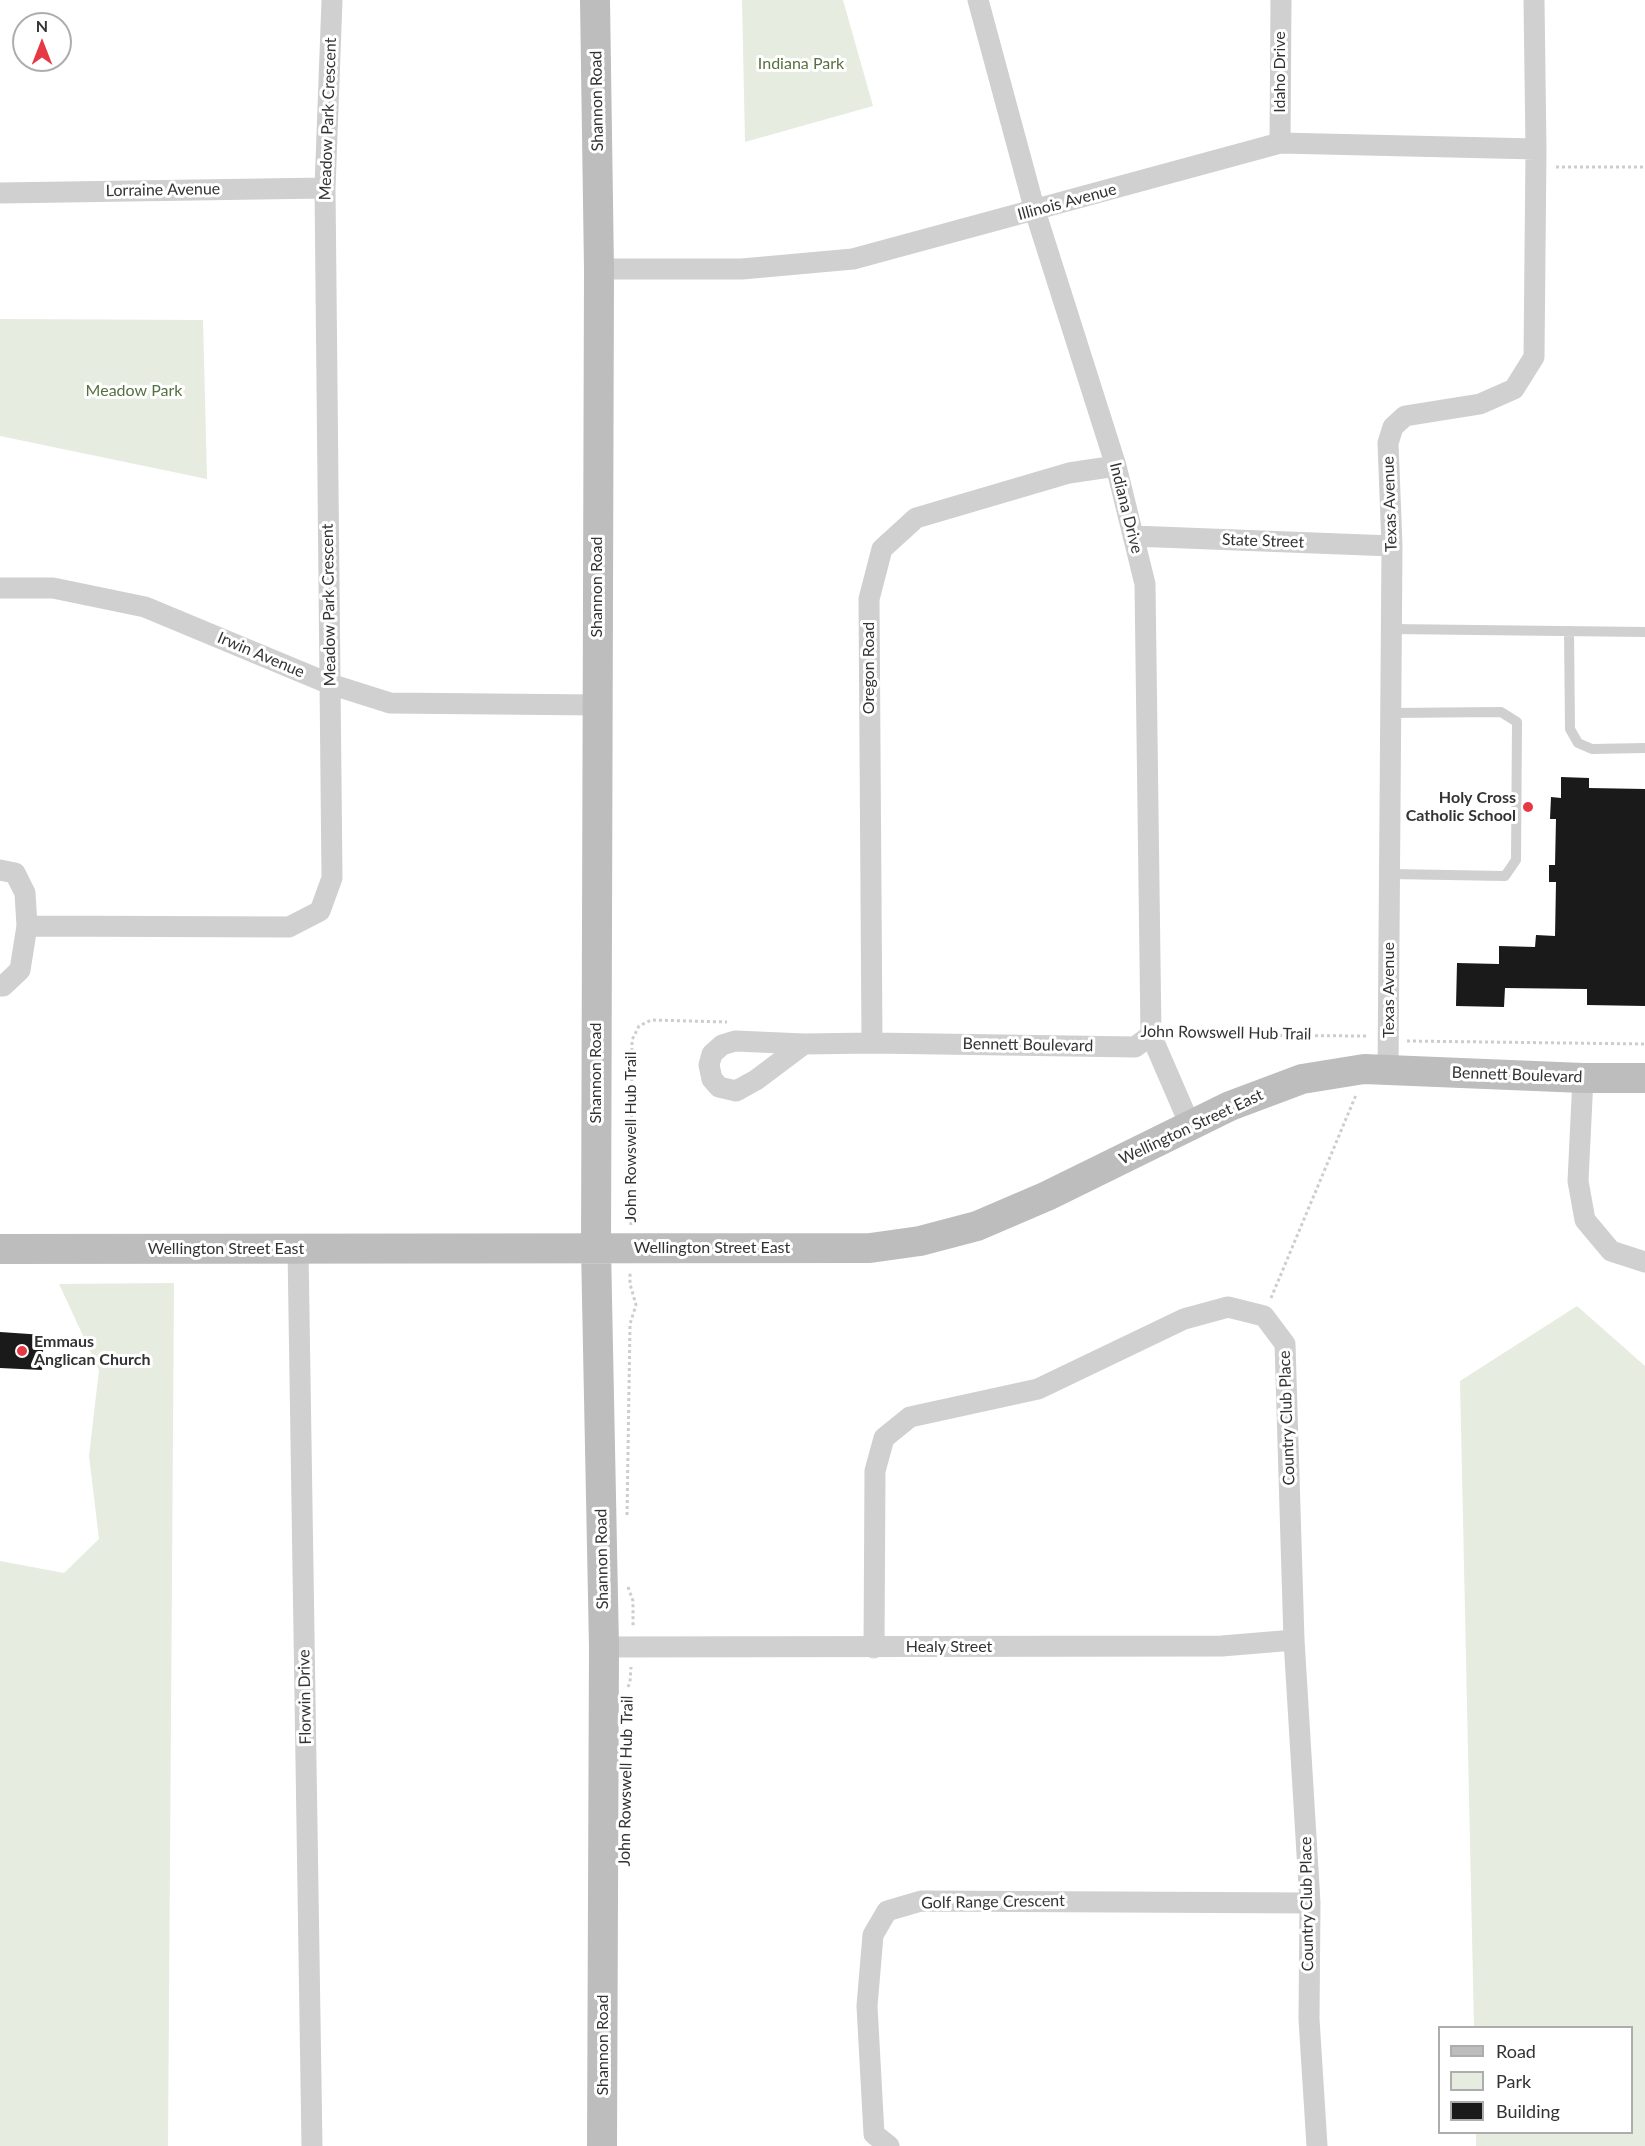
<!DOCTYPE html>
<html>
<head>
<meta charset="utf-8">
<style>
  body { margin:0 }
  #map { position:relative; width:1645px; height:2146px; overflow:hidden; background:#fff; font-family:Lato,sans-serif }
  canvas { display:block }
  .legend { position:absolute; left:1438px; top:2026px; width:195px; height:108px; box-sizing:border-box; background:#fff; border:2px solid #adadad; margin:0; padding:8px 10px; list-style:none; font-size:18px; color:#333 }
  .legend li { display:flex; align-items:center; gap:12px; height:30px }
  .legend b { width:30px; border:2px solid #adadad }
  .north { position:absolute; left:12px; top:12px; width:60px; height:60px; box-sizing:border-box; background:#fff; border:2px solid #adadad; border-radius:50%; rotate:0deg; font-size:16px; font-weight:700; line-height:24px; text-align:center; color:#333 }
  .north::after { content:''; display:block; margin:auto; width:21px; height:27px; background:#e63946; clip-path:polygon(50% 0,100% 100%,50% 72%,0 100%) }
</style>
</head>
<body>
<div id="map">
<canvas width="1645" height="2146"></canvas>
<ul class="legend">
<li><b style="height:8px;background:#bdbdbd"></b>Road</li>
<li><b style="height:16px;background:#e6ecdf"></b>Park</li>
<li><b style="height:16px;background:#1a1a1a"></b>Building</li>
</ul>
<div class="north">N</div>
</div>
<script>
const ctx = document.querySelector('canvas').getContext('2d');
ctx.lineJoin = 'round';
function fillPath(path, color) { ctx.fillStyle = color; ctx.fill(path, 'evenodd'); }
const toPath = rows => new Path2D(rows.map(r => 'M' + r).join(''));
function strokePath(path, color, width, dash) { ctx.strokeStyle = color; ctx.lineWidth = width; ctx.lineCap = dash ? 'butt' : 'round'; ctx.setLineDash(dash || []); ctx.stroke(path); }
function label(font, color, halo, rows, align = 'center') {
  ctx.font = font + ' Lato,sans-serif'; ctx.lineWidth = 6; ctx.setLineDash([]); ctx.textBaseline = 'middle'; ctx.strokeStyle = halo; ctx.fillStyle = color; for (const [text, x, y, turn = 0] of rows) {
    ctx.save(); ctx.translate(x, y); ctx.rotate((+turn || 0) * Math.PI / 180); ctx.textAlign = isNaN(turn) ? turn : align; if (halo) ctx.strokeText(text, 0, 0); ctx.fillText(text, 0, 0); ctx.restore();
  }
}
fillPath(toPath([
  [742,0,843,0,873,106,745,142],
  [0,319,203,320,207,479,0,436],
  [174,1283,168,2146,0,2146,0,1561,64,1573,99,1539,89,1456,99,1370,59,1284],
  [1577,1306,1645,1366,1645,2146,1476,2146,1476,2133,1632,2132,1632,2028,1474,2027,1460,1381]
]), '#e6ecdf');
fillPath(toPath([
  [1561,777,1589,778,1589,788,1645,789,1645,1006,1587,1005,1587,989,1505,988,1504,1007,1456,1006,1457,963,1499,964,1499,946,1535,947,1536,935,1555,936,1556,882,1549,882,1549,865,1555,865,1556,819,1550,819,1551,797,1561,798],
  [0,1332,44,1335,42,1370,0,1368]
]), '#1a1a1a');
strokePath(toPath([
  [1556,167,1645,167],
  [1171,1035,1368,1036],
  [1407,1041,1645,1044],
  [631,1225,632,1040,639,1026,651,1020,727,1022],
  [1271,1298,1356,1095],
  [627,1515,630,1324,636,1305,630,1284,630,1271],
  [628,1587,633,1601,633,1628],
  [628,1687,630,1682,631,1667]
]), '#cdcdcd', 3, [3, 3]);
strokePath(toPath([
  [1392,629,1645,632],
  [1569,631,1570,729,1578,743,1592,749,1645,748],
  [1390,874,1505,876,1516,860,1517,722,1501,712,1391,713]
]), '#d0d0d0', 10);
strokePath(toPath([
  [978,0,1035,211,1116,466,1145,584,1151,1035,1190,1125],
  [1280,143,1281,0],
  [0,193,325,188],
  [599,269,742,269,853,259,1280,143,1536,149],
  [1133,536,1392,546],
  [0,588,53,588,145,607,330,684,390,703,597,705],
  [0,870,15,873,25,893,27,926,20,970,3,986,0,986],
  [27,926,289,927,320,911,332,878,325,188,332,0],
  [872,1043,869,599,882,549,916,518,1069,473,1116,466],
  [804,1044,735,1041,722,1045,712,1054,709,1065,712,1079,719,1087,736,1091,756,1080,804,1044,872,1043,1135,1047,1151,1035],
  [1388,1070,1392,546,1388,443,1393,427,1405,416,1480,404,1514,389,1534,357,1536,149,1534,0],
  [1583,1078,1578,1181,1585,1220,1611,1251,1645,1262],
  [298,1249,312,2146],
  [604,1647,1222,1646,1294,1640],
  [874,1648,875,1471,884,1438,910,1417,1038,1389,1184,1319,1228,1307,1264,1316,1285,1344,1294,1640,1310,1903,1309,2019,1317,2146],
  [889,2146,874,2134,867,2006,873,1935,887,1911,921,1901,1310,1903]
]), '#d0d0d0', 21);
strokePath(toPath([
  [595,0,599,269,596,1248,604,1647,602,2146],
  [0,1249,870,1248,920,1241,977,1226,1047,1196,1230,1106,1302,1079,1364,1069,1583,1078,1645,1078]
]), '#bdbdbd', 30);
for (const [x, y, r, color] of [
  [1528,807,6,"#e63946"],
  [22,1351,6,"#e63946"]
]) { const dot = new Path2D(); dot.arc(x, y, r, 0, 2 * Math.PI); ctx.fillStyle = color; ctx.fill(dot); strokePath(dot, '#fff', 2); }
label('16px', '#56703f', '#fff', [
  ["Indiana Park",801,64],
  ["Meadow Park",134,391]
]);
label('16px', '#333', '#fff', [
  ["Idaho Drive",1280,72,-90],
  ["Shannon Road",597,101,-91],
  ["Meadow Park Crescent",328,119,-88],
  ["Lorraine Avenue",163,190,-1],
  ["Illinois Avenue",1067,202,-15],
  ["Texas Avenue",1390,504,-92],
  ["Indiana Drive",1126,508,76],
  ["State Street",1263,541,2],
  ["Shannon Road",597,587,-90],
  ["Meadow Park Crescent",329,605,-91],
  ["Irwin Avenue",261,655,23],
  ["Oregon Road",869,668,-90],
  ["Texas Avenue",1389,990,-90],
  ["John Rowswell Hub Trail",1226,1033,1],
  ["Bennett Boulevard",1028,1045,1],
  ["Shannon Road",596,1073,-90],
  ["Bennett Boulevard",1517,1075,2],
  ["Wellington Street East",1191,1127,-25],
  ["John Rowswell Hub Trail",631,1137,-90],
  ["Wellington Street East",712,1248],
  ["Wellington Street East",226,1249],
  ["Country Club Place",1287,1418,-92],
  ["Shannon Road",602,1559,-91],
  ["Healy Street",949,1647],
  ["Florwin Drive",305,1697,-91],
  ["John Rowswell Hub Trail",626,1781,-89],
  ["Golf Range Crescent",993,1902,-1],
  ["Country Club Place",1307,1904,-91],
  ["Shannon Road",603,2045,-90]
]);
label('bold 16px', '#333', '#fff', [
  ["Holy Cross",1516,798],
  ["Catholic School",1516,816],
  ["Emmaus",34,1342,"left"],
  ["Anglican Church",34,1360,"left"]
], 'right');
</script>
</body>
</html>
